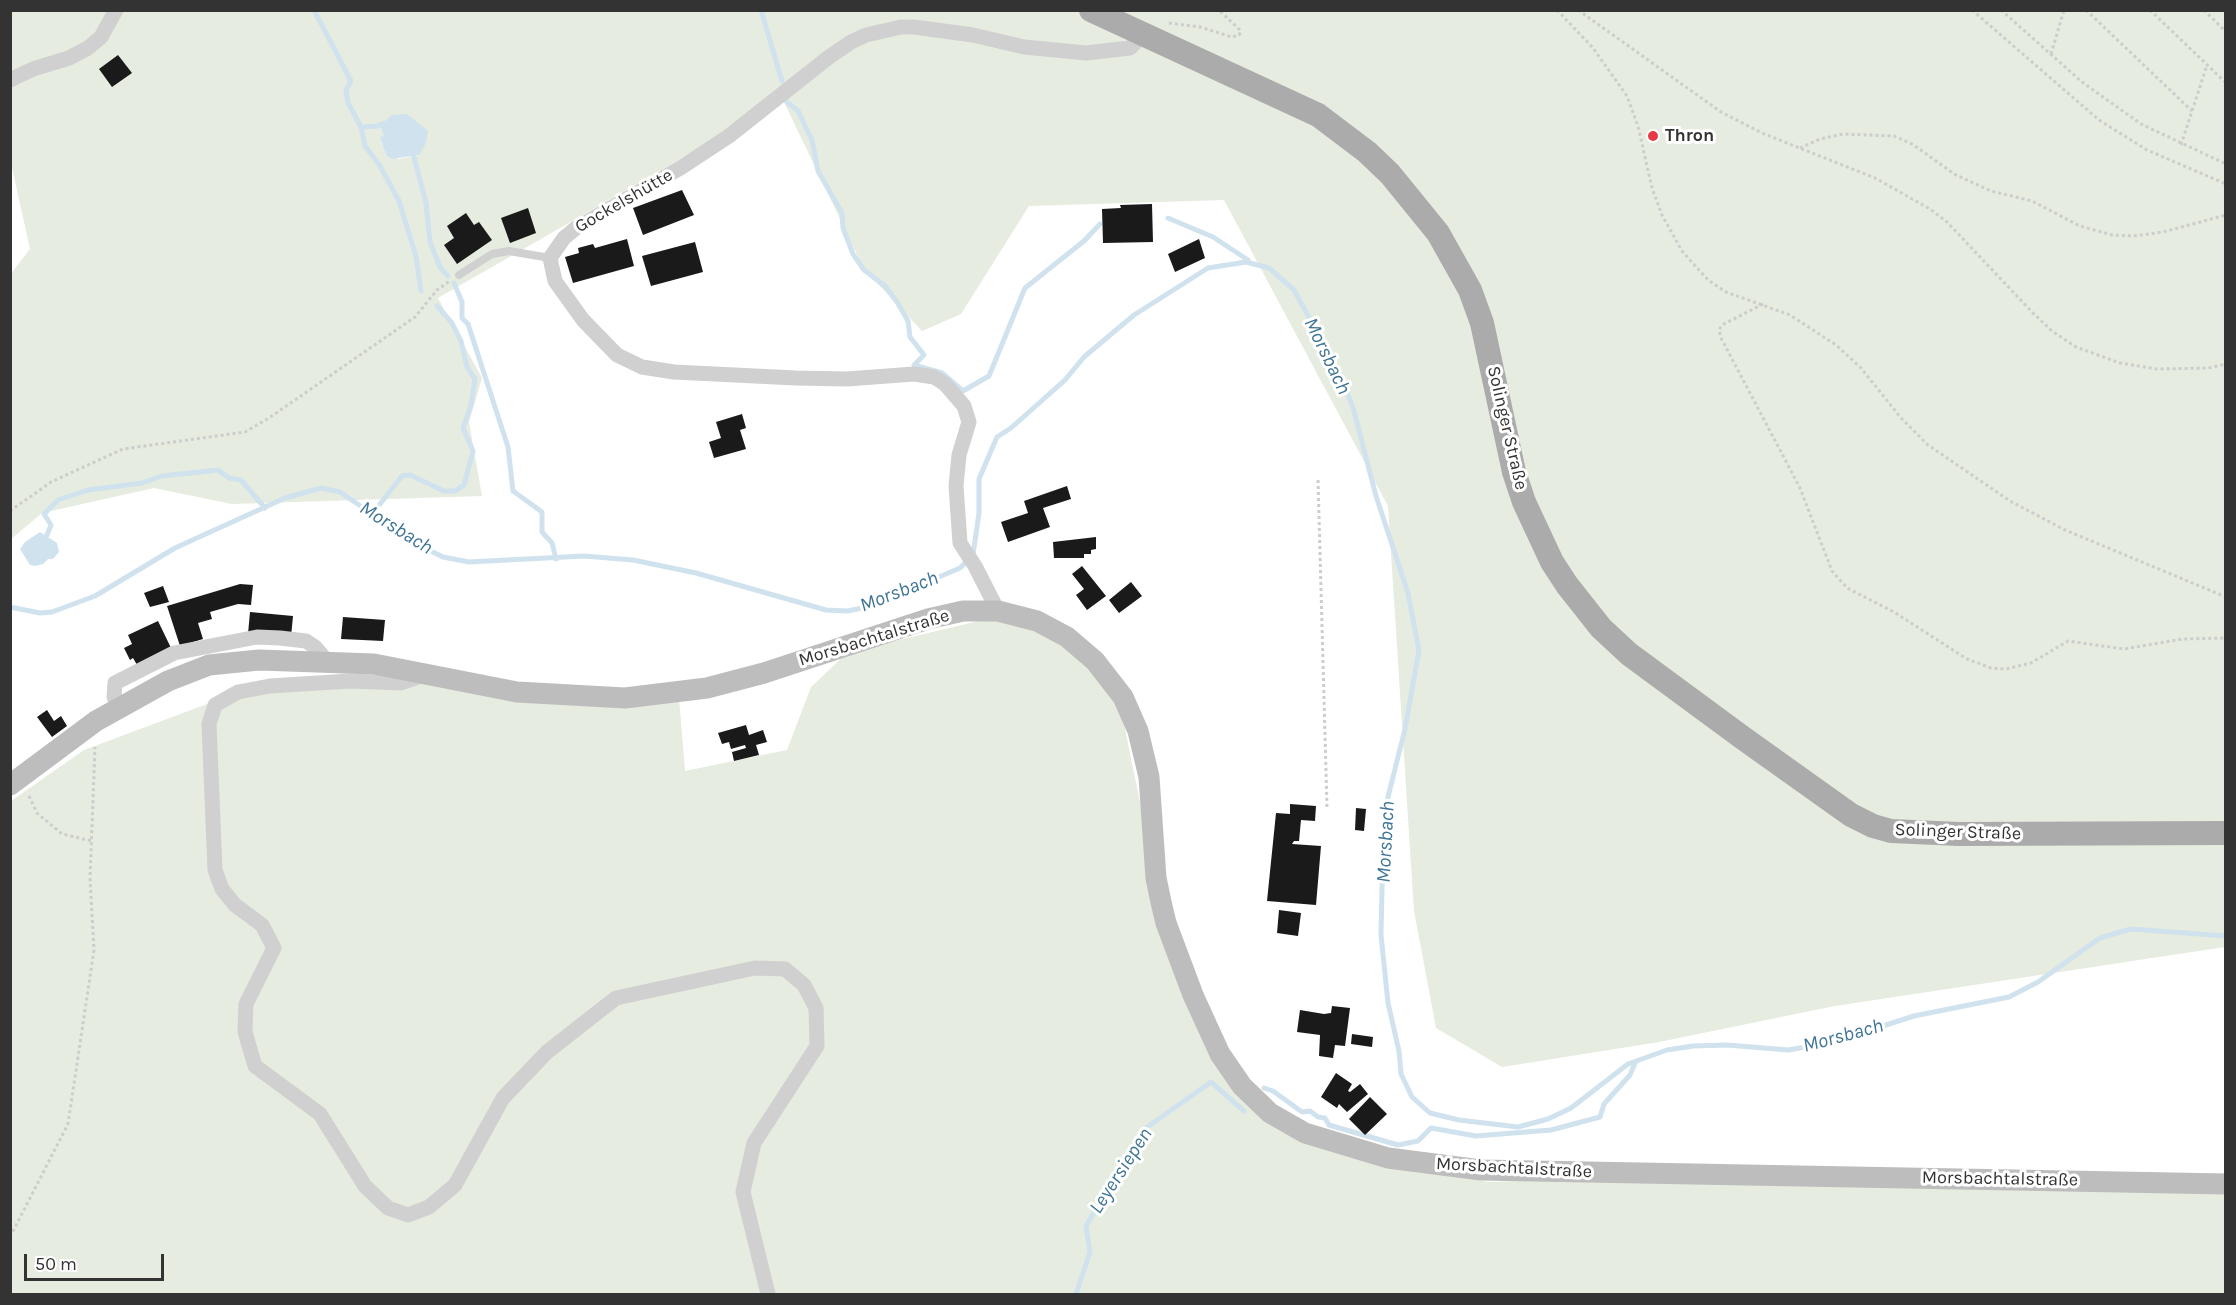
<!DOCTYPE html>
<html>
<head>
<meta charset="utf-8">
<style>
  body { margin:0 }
  #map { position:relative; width:2236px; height:1305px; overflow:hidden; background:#fff; font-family:Karla,sans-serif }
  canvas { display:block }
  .frame { position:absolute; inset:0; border:12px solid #333; pointer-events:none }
  .scale { position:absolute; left:24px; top:1254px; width:140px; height:27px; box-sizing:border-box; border:3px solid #333; border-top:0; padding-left:8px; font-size:18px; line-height:21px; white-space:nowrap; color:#333; -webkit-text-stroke:4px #fff; paint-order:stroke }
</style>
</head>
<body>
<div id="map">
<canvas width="2236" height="1305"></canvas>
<div class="frame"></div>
<div class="scale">50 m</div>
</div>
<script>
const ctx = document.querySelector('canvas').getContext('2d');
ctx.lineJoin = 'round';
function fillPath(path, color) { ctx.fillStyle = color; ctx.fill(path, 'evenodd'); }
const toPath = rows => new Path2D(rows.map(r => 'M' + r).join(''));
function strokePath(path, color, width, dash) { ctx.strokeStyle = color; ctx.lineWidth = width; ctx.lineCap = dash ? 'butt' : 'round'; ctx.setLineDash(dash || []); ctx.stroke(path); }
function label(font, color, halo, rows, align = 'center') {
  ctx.font = font + ' Karla,sans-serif'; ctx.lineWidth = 6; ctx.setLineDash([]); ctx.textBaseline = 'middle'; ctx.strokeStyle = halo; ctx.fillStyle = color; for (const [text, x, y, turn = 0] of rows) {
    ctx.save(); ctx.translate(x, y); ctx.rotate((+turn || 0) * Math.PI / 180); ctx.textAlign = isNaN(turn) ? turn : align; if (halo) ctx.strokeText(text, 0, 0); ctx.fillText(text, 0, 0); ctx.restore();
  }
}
fillPath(toPath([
  [11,11,2225,11,2225,947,1835,1006,1659,1042,1502,1067,1436,1028,1414,911,1388,506,1224,200,1029,206,961,314,922,331,864,269,783,100,438,298,482,378,469,422,482,496,232,504,154,488,42,513,11,539,10,275,30,249,11,163],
  [382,128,419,155,399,159,386,155,380,139,384,135],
  [983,620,1020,622,1053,637,1084,659,1122,714,1144,822,1175,945,1253,1108,1383,1166,1489,1182,1643,1177,2225,1174,2225,1294,11,1294,11,801,84,750,266,682,445,677,679,698,685,771,787,750,811,687,848,652]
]), '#e6ecdf');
fillPath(toPath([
  [407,114,428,131,426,143,419,155,392,159,386,155,380,138,384,135,378,122,385,121,392,115],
  [40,532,57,543,59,552,53,559,48,559,43,564,35,566,30,565,20,549,25,542]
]), '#cfe2ee');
strokePath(toPath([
  [314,10,351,81,346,90,348,103,361,127,365,146,380,166,399,201,416,256,421,291],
  [761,10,782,81],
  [787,102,798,111,812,140,818,171,842,213,843,228,853,254,864,270,885,286,897,302,908,321,910,337,924,355,914,365,942,373,963,391,989,376,1025,288,1084,241,1100,224],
  [361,127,378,126],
  [414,157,426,203,430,242,440,267,448,276],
  [1168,218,1213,237,1248,260],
  [454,283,462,302,462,318,468,324,508,447,513,491,542,512,542,532,552,543,556,559],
  [373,513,402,476,410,475,444,491,455,491,464,485,473,451,463,428,471,405,475,379,467,367,461,341,452,323,437,306],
  [47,535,51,525,44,514,58,500,88,490,142,483,162,476,218,470,229,478,241,480,265,508],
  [10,607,40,613,52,612,95,596,175,548,285,498,321,488,340,492,415,543,443,557,469,562,584,556,633,560,696,573,826,610,848,611,871,606,960,568,973,555,979,513,979,479,997,437,1011,428,1065,380,1084,357,1134,315,1208,268,1246,262,1269,268,1294,290,1342,378,1354,411,1376,496,1408,593,1419,651,1405,729,1388,797,1383,845,1381,935,1388,1003,1399,1051,1401,1074,1412,1097,1430,1113,1459,1120,1518,1127,1548,1119,1571,1108,1628,1064,1667,1050,1693,1046,1727,1045,1788,1050,1830,1043,1914,1016,2009,997,2038,982,2100,938,2131,929,2226,936],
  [1264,1088,1273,1091,1302,1112,1310,1111,1318,1117,1325,1118,1329,1125,1398,1145,1418,1141,1431,1128,1476,1136,1551,1130,1600,1117,1604,1104,1630,1075,1636,1061],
  [1076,1294,1090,1252,1086,1226,1106,1191,1115,1183,1119,1170,1134,1155,1143,1130,1211,1082,1244,1111]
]), '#cfe2ee', 5);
fillPath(toPath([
  [118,55,132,73,112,87,99,69],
  [682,190,694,215,643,235,633,208],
  [1152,204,1153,242,1103,243,1102,209,1121,208,1120,205],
  [528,208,536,233,510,243,501,218],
  [466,213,474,225,479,222,492,240,457,264,444,245,454,238,447,226],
  [627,239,634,266,573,283,565,257,579,253,578,248,593,244,595,248],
  [1199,239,1205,258,1175,272,1168,254],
  [695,242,703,272,651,286,642,256],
  [742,414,746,428,740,430,746,449,714,458,709,442,721,438,716,422],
  [1067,486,1071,499,1043,508,1050,527,1008,542,1001,522,1028,513,1024,501],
  [1096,537,1096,549,1091,550,1091,554,1084,554,1084,558,1054,558,1053,542],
  [1082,566,1106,596,1087,610,1076,595,1084,589,1072,574],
  [1131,582,1142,596,1119,613,1109,600],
  [240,584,253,585,251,605,238,604,210,612,212,619,198,623,203,639,180,646,167,606],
  [163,586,169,602,150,607,144,593],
  [250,612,293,616,291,637,248,634],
  [343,617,385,620,383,641,341,639],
  [158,621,172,650,137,665,133,658,130,660,124,648,132,644,128,635],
  [47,710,54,721,61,716,67,726,52,737,37,717],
  [746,725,749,735,763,730,767,742,756,745,759,755,734,761,732,752,746,748,745,745,731,749,729,742,722,744,718,733],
  [1290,804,1316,806,1315,821,1301,820,1299,841,1294,841,1292,844,1321,846,1316,905,1267,901,1276,813,1290,814],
  [1356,808,1366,809,1364,831,1355,830],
  [1279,910,1301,913,1298,936,1277,933],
  [1332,1006,1350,1008,1345,1046,1335,1045,1333,1058,1319,1056,1320,1035,1297,1032,1300,1010,1324,1014,1331,1013],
  [1352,1034,1373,1037,1372,1047,1351,1044],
  [1336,1073,1352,1084,1348,1091,1350,1092,1360,1084,1368,1094,1347,1112,1339,1104,1337,1108,1321,1097],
  [1370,1097,1387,1114,1365,1135,1349,1119]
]), '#1a1a1a');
strokePath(toPath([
  [1557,10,1593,48,1627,96,1638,126,1652,188,1662,215,1682,251,1708,280,1726,292,1790,315,1836,345,1861,368,1901,418,1928,445,2010,501,2065,530,2226,597],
  [1578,10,1721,112,1762,133,1875,178,1930,209,1947,222,2032,312,2052,331,2076,347,2120,363,2157,369,2208,368,2226,364],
  [1972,10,2099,120,2147,150,2226,184],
  [2001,10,2082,82,2141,124,2226,164],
  [2086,10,2192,111],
  [2150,10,2226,83],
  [2204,10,2226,32],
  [1169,23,1200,27,1232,37,1239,35,1241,31,1219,10],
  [2051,54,2064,10],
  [2181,145,2207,65],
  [1800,148,1820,139,1843,134,1894,136,1914,145,1954,174,1991,191,2032,201,2080,226,2112,235,2134,236,2163,232,2226,215],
  [1763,304,1722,325,1719,330,1721,338,1800,488,1832,571,1847,588,1894,612,1967,659,1991,668,2006,669,2031,663,2068,641,2124,649,2183,639,2226,638],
  [1318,480,1327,807],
  [10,511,51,482,123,449,245,432,269,418,415,317,437,290,450,281],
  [29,796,37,813,62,834,92,841],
  [10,1237,68,1124,94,950,90,878,95,747]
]), '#cdcdcd', 3, [3, 3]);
strokePath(toPath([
  [459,275,492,254,509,251,550,258]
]), '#d0d0d0', 8);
strokePath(toPath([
  [10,80,33,69,69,58,88,48,101,37,116,10],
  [998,611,975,566,960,543,956,486,959,455,969,422,964,406,945,384,934,377,914,374,847,379,796,378,674,372,642,367,617,355,583,320,555,281,550,258,564,238,576,228,682,167,729,136,829,57,851,42,866,35,901,27,914,27,973,35,1024,47,1086,53,1130,48,1144,34],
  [424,675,401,683,350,681,270,686,238,692,215,705,209,724,215,870,222,889,235,905,262,925,274,948,246,1004,245,1032,255,1066,320,1114,365,1186,388,1208,408,1215,429,1207,455,1185,503,1098,547,1052,616,998,755,968,785,969,804,985,816,1008,817,1046,754,1143,743,1192,768,1294],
  [120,708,114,697,115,683,174,653,257,637,280,638,306,641,315,647,327,661]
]), '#d0d0d0', 15);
strokePath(toPath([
  [10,785,96,721,168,681,209,665,259,660,374,664,517,692,625,698,707,688,764,673,928,619,963,611,998,611,1037,621,1067,637,1095,661,1123,697,1138,731,1149,777,1156,878,1161,902,1166,923,1193,995,1220,1054,1242,1086,1270,1113,1305,1133,1388,1158,1481,1170,2226,1184]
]), '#bdbdbd', 21);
strokePath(toPath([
  [1091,10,1318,115,1367,152,1390,174,1438,233,1470,290,1482,323,1514,472,1524,502,1552,562,1567,585,1601,628,1629,654,1743,738,1851,815,1873,826,1891,831,1959,834,2226,833]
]), '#ababab', 24);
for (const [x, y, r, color] of [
  [1653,136,6,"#e63946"]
]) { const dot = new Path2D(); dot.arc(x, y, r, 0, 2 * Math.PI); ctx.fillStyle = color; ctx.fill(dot); strokePath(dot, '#fff', 2); }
label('bold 18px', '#333', '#fff', [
  ["Thron",1665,136]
], 'left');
label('18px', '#333', '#fff', [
  ["Gockelshütte",624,201,-30],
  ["Solinger Straße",1507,428,77],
  ["Morsbachtalstraße",874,638,-17],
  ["Solinger Straße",1958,832,2],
  ["Morsbachtalstraße",1514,1168,3],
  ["Morsbachtalstraße",2000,1179,1]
]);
label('italic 20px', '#3f7597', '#fff', [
  ["Morsbach",1327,356,64],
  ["Morsbach",396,528,32],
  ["Morsbach",899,592,-21],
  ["Morsbach",1386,842,-87],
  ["Morsbach",1843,1036,-15],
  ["Leyersiepen",1121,1171,-57]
]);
</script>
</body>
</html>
